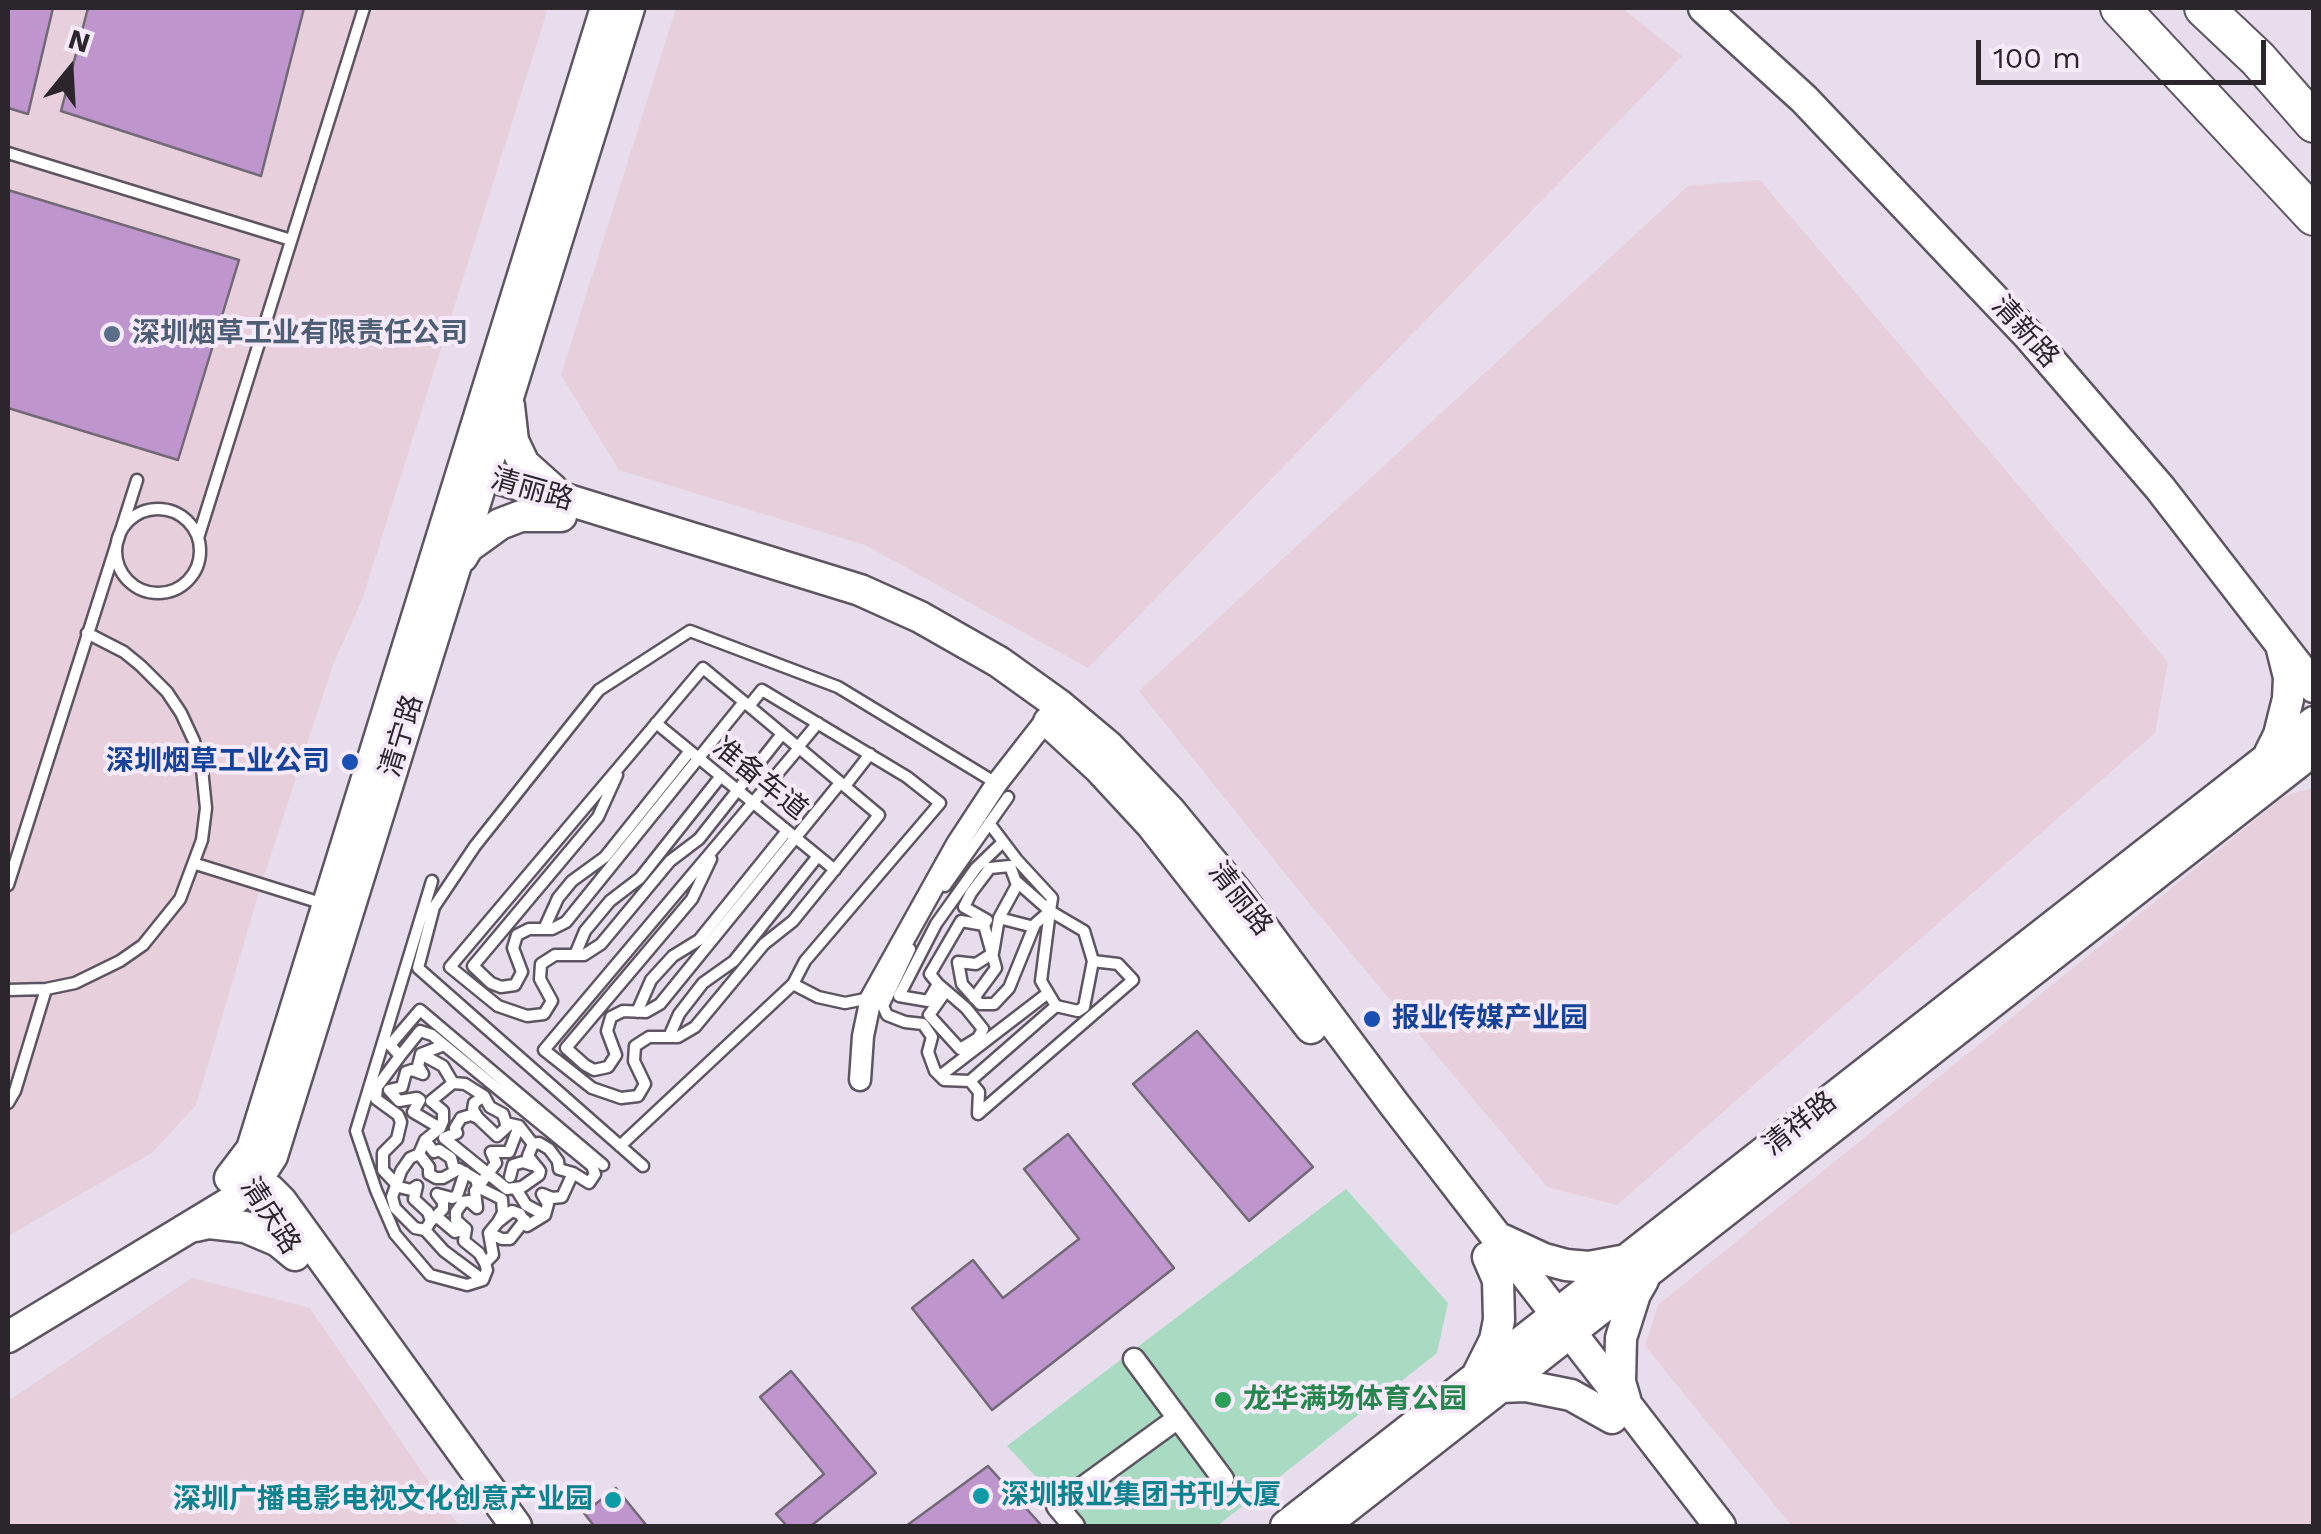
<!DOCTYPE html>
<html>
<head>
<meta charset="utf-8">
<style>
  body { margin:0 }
  #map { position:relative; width:2321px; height:1534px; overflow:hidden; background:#e8ddec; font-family:"Work Sans",sans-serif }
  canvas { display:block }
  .frame { position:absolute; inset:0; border:10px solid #2a262b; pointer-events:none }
  .north { position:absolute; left:20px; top:20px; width:100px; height:100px; -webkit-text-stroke:8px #f5eaf9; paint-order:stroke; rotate:18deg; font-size:28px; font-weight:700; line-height:40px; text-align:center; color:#2a262b }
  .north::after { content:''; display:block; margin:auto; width:35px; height:45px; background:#2a262b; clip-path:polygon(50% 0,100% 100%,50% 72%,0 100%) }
  .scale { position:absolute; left:1976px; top:40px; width:290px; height:45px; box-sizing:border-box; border:5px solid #2a262b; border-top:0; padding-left:12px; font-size:30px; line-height:35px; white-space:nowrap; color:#2a262b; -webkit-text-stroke:8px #f5eaf9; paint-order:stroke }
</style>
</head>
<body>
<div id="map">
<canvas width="2321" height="1534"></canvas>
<div class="frame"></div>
<div class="north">N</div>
<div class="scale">100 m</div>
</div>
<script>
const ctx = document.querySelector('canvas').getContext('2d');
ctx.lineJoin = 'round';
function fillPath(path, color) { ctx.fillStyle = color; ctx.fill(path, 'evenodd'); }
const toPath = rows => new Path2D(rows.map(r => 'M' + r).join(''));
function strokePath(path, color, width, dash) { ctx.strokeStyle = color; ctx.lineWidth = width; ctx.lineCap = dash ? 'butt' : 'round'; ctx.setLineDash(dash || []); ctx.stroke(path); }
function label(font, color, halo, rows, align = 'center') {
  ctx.font = font + ' "Work Sans","Noto Sans SC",sans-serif'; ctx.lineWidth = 8; ctx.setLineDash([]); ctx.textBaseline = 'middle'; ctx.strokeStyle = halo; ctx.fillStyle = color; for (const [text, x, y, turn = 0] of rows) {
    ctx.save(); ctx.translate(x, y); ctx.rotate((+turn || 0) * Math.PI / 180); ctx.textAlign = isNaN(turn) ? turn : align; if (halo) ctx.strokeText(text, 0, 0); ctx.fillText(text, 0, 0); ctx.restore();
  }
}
fillPath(toPath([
  [8,8,548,8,363,597,333,665,261,885,196,1105,152,1153,8,1236],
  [676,8,1622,8,1682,56,1088,668,865,545,619,470,561,375],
  [1760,180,2168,662,2155,733,1617,1205,1547,1187,1300,892,1139,691,1688,186],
  [2313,788,2313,1526,1792,1526,1645,1346,1658,1305,2285,796],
  [192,1278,310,1308,459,1526,8,1526,8,1401]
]), '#e7d0dc');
fillPath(toPath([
  [1346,1189,1448,1303,1437,1353,1217,1526,1082,1526,1007,1446]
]), '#a9dbc3');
const building = toPath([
  [8,8,53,8,28,114,8,108,8,8],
  [88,8,304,8,261,176,61,111,88,8],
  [8,190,239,260,178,460,8,408,8,190],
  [1197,1031,1313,1167,1249,1221,1133,1084,1197,1031],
  [1068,1134,1174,1268,992,1410,912,1308,973,1260,1003,1298,1079,1239,1024,1169,1068,1134],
  [791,1371,876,1473,811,1526,787,1526,776,1514,824,1474,760,1397,791,1371],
  [988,1466,1042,1526,906,1526,988,1466],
  [616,1488,647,1526,594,1526,584,1513,616,1488]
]);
fillPath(building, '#be95cd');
strokePath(building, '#726976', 2.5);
const lane = toPath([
  [8,153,291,240],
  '116 551a42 42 0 1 1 84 0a42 42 0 1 1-84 0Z',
  [198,538,364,8],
  [749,706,762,690,907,777,940,803,805,961,793,984],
  [656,723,835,870],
  [782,734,699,839,670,861,601,944,584,955,555,955,541,964,540,979,552,1001,544,1014,527,1016,498,1006,450,967,703,668,749,706,798,747,879,815,793,921,764,944,695,1027,678,1037,649,1037,635,1046,634,1061,645,1084,638,1096,621,1098,592,1088,544,1050,799,748],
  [798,747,818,723],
  [617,775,598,817,473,966,491,983,501,987,515,985,522,972,513,948,517,935,529,929,552,929,566,922,744,702],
  [845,786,870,754],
  [989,823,1017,860,1052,898,1050,911],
  [711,859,692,899,566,1048,585,1065,594,1070,608,1067,616,1055,607,1031,611,1017,623,1011,646,1012,660,1004,840,783],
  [196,864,324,904],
  [432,881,356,1131,376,1190,395,1234,430,1275,467,1285,483,1280],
  [1017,882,1050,911,1084,931,1093,961],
  [8,885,137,480],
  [945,886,1008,797],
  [999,918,1034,927],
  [544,929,558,898,572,881,605,857,690,751],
  [910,949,883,1006,887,1015,905,1022,923,1024,932,1037,928,1052,935,1071,944,1080,970,1081,979,1092,978,1114,1133,980,1118,964,1093,961,1084,1007,1078,1011,1056,1006,1041,981,1050,911,1035,924,1009,988,994,1004,980,1004,962,984,958,962,976,964,993,953,999,918,1017,885,1010,866,990,868,971,893,964,907,987,920,984,925,961,921,930,974,938,984,928,1001,899,996,936,924,976,868,1003,842],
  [575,955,585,931,610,901,640,878,721,776],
  [938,984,966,1008,983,1029,978,1038,960,1049,929,1015,946,991],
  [8,990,46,989,75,983,120,961,143,945,180,899,202,840,206,808,202,769,194,741,181,713,167,692,141,666,124,652,87,633],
  [974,998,996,968,984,925],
  [637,1012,651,980,673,956,699,940,787,831],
  [669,1037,679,1014,703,983,734,961,818,856],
  [421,1054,443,1066,453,1083],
  [400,1056,377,1087,376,1099,398,1115,401,1122,397,1139,383,1153,383,1170,399,1187,411,1190,417,1186,414,1199,428,1212,431,1221,443,1209,443,1202,437,1194,452,1198,457,1196,465,1172],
  [940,1076,1048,993],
  [970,1081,1056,1006],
  [484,1096,474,1103,473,1110,478,1118,497,1136,510,1124,519,1126,533,1144],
  [8,1103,15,1091,46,989],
  [478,1118,471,1115,461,1118,455,1128,457,1133,444,1138,507,1189,522,1187,539,1175,540,1171,528,1156,533,1144,539,1143,549,1149,558,1161,559,1169,573,1173,589,1183,595,1174,592,1166,432,1035,420,1031,400,1056,390,1045,420,1010,603,1165],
  [507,1127,503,1114,490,1107,484,1096,465,1084,453,1083,431,1101,443,1111,443,1121,440,1128,425,1140,419,1154,429,1167,429,1174,436,1178,443,1178,459,1169,476,1179,478,1187,502,1199,503,1213,498,1222,512,1211,520,1214,527,1226,545,1215,548,1204,542,1194,552,1198,562,1197,573,1173],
  [440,1128,413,1112,420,1100,417,1098,399,1101,389,1090,402,1087,406,1072,412,1070,423,1074,418,1066,421,1054,444,1045],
  [425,1140,434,1152,439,1150,451,1158,454,1169],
  [620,1146,793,984,818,997,845,1003,870,998],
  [419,1154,410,1158,401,1171,392,1197,395,1208,415,1228,425,1230,431,1221],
  [643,1166,418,968,434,907,475,846,599,690,690,631,838,687,996,783],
  [510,1177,513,1165,523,1162,532,1165],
  [516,1189,526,1205,545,1215],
  [436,1216,455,1232,466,1229,464,1241,479,1253,485,1263,493,1255,489,1233,498,1222],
  [466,1229,456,1220,456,1212,463,1202,469,1201,477,1208,475,1191,496,1163,491,1152,509,1152,519,1126],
  [425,1230,444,1251,483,1280,487,1270,485,1263],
  [489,1233,502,1239,510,1239,525,1220]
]);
const street = toPath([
  [860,1080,863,1036,871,998,957,844,997,783,1054,710],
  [1134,1359,1223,1479],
  [1074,1526,1057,1506,1178,1418]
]);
const secondary = toPath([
  [1704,8,1804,99,2029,336,2160,488,2314,687],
  [509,406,513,441,524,464,552,489],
  [461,477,484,474,860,590,920,617,999,662,1059,705,1109,747,1170,811,1234,889,1394,1104,1720,1526],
  [462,557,468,547,500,524,521,516,561,516],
  [1049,722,1100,769,1151,824,1311,1028],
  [2270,753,2279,735,2288,699,2289,677,2282,649],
  [240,1172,270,1190,281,1201,516,1526],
  [230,1178,252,1149,606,8],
  [196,1226,209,1223,245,1227,278,1241,295,1255],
  [1503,1240,1544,1259,1566,1265,1589,1267,1621,1261],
  [8,1337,231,1202,256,1181,272,1156,629,8],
  [1479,1372,1495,1340,1499,1320,1498,1280,1488,1257],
  [1501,1387,1526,1386,1571,1395,1612,1418],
  [1625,1399,1620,1382,1621,1338,1635,1294,1643,1280],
  [1286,1526,2314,722],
  [1323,1526,2314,750]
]);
const highway = toPath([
  [2120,8,2314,216],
  [2204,8,2258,59,2314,123]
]);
strokePath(lane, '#5e5562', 15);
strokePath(street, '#5e5562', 25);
strokePath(secondary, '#5e5562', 35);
strokePath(highway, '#5e5562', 42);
strokePath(lane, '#fff', 10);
strokePath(street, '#fff', 20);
strokePath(secondary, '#fff', 30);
strokePath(highway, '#fff', 38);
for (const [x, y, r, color] of [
  [112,334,10,"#5c6f8a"],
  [350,762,10,"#1a4fb4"],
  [1372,1019,10,"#1a4fb4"],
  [1223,1400,10,"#2e9e5b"],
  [981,1496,10,"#0f9aa8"],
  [613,1500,10,"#0f9aa8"]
]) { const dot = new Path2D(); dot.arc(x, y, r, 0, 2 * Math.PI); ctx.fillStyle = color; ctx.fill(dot); strokePath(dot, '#f5eaf9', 4); }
label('28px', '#2a262b', '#f5eaf9', [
  ["清新路",2025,332,48],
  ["清丽路",532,490,16],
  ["清宁路",402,736,-73],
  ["准备车道",760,779,39],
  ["清丽路",1240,899,52],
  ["清祥路",1800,1124,-38],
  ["清庆路",270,1216,57]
]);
label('bold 28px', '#4e5e75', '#f5eaf9', [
  ["深圳烟草工业有限责任公司",132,334]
], 'left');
label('bold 28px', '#164399', '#f5eaf9', [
  ["深圳烟草工业公司",330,762],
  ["报业传媒产业园",1392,1019,"left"]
], 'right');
label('bold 28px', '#27864d', '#f5eaf9', [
  ["龙华满场体育公园",1243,1400]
], 'left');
label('bold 28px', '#0d838f', '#f5eaf9', [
  ["深圳报业集团书刊大厦",1001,1496],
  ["深圳广播电影电视文化创意产业园",593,1500,"right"]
], 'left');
</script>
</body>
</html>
